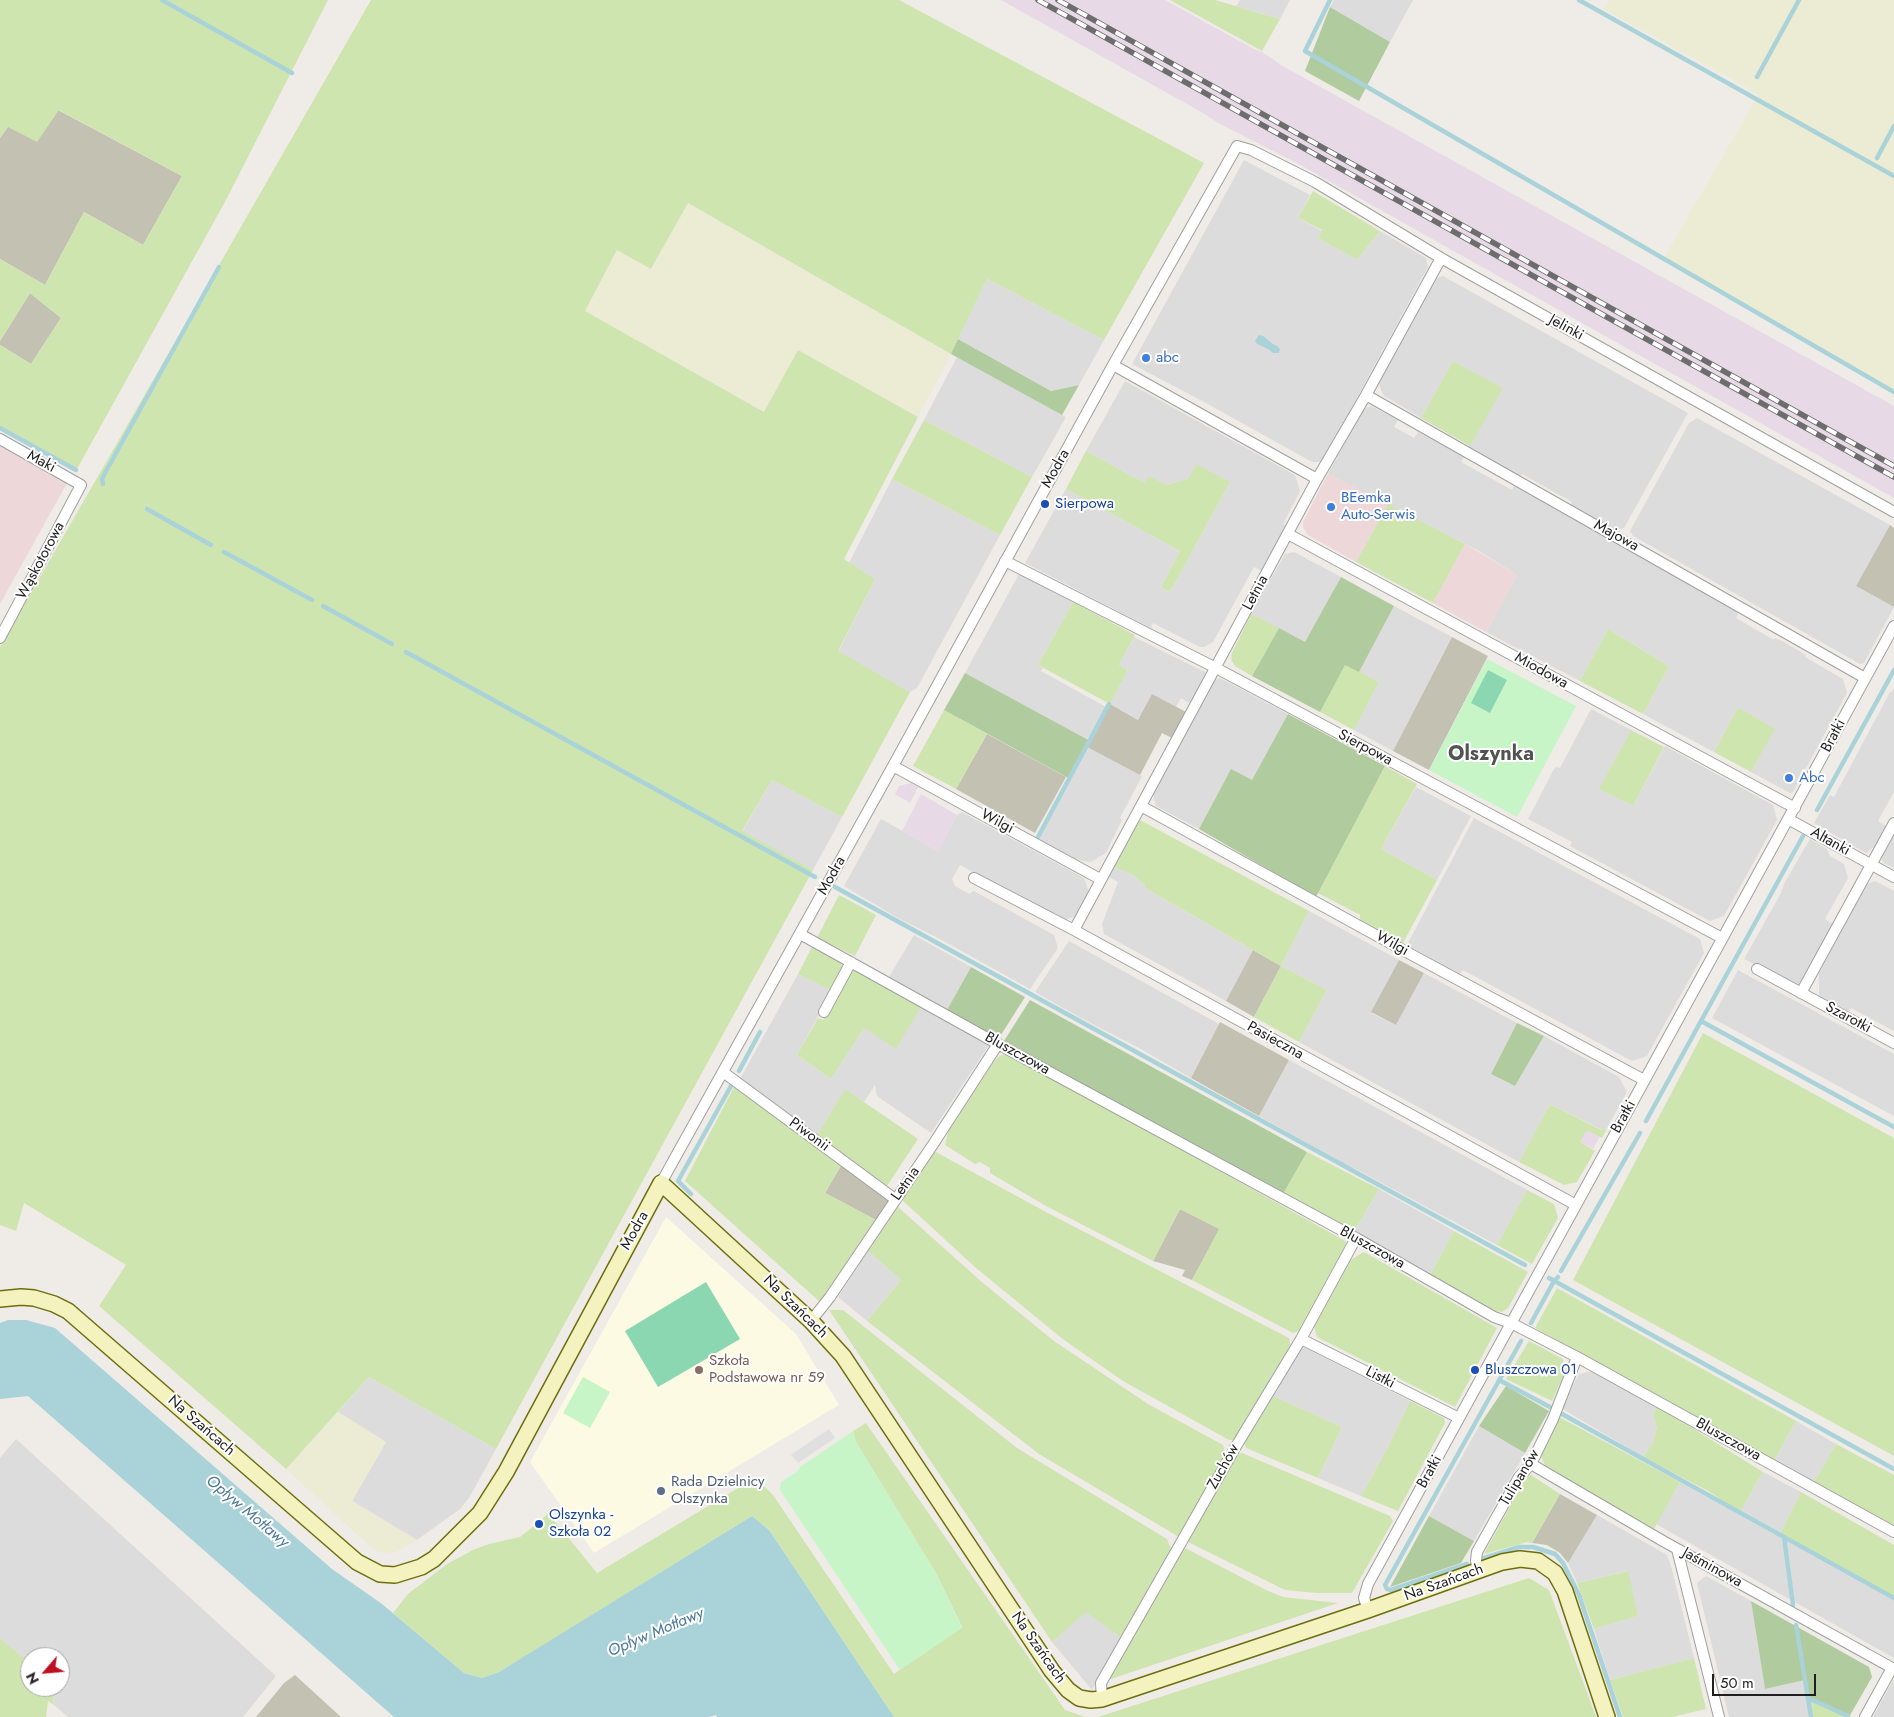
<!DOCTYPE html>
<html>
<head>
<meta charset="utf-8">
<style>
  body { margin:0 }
  #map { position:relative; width:1894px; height:1717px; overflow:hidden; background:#efebe6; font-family:Jost,sans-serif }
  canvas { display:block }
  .north { position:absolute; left:20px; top:1647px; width:50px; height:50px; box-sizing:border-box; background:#fff; border:1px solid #a5a5a5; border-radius:50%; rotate:243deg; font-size:14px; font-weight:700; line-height:20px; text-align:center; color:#1f1f1f }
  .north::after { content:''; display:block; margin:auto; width:18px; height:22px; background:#bd1122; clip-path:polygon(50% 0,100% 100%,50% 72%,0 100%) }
  .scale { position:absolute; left:1712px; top:1674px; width:104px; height:22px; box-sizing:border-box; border:2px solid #1f1f1f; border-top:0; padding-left:6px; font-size:15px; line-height:18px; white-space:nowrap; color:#1f1f1f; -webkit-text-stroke:4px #fff; paint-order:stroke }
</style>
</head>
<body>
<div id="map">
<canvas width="1894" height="1717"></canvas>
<div class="north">N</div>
<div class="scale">50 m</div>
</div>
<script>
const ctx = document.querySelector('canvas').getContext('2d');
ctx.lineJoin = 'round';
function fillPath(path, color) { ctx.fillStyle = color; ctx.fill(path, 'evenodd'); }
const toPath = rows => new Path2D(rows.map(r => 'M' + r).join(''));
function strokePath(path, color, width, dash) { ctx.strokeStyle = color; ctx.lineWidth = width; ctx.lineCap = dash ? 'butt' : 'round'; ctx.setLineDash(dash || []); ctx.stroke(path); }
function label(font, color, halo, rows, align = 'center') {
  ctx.font = font + ' Jost,sans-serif'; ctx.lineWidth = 4; ctx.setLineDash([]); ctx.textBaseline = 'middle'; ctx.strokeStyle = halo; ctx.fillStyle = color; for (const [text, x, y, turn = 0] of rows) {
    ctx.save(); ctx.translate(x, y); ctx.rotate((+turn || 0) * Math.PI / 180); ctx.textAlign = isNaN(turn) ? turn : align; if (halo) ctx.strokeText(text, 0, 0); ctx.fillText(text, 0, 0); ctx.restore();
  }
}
fillPath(toPath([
  [1240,0,1290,0,1280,19,1236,6],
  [1334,0,1413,0,1390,42,1330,7],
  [1244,160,1310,195,1298,218,1322,231,1318,238,1357,260,1380,231,1426,258,1428,267,1322,462,1312,462,1206,403,1132,364],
  [1443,276,1688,413,1624,528,1615,531,1570,506,1572,502,1522,474,1520,477,1468,448,1502,388,1453,361,1421,418,1383,395,1378,381,1433,279],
  [987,279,1104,340,1079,385,1051,391,958,339],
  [957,357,1066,417,1032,477,924,420],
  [1125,381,1295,475,1300,491,1283,524,1288,527,1264,572,1254,567,1213,642,1204,647,1200,647,1153,623,1151,628,1025,563,1066,489,1180,551,1161,587,1170,592,1230,482,1188,479,1166,485,1145,483,1086,451],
  [1371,406,1398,420,1394,427,1414,438,1418,432,1464,457,1461,462,1512,490,1514,486,1739,611,1736,618,1774,640,1775,638,1784,642,1806,655,1805,657,1843,679,1847,693,1793,792,1790,793,1751,772,1774,729,1738,707,1714,752,1643,714,1669,666,1608,629,1580,681,1486,632,1517,575,1479,551,1328,474,1363,409],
  [1697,418,1890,525,1856,586,1894,607,1864,663,1860,664,1633,536,1630,531,1689,423],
  [892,479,1000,535,917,688,910,692,838,652,875,579,849,563],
  [1294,552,1341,577,1305,643,1251,614,1285,554],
  [1019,574,1073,602,1038,665,1043,668,1041,671,1106,707,1087,740,965,673],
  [1394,606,1452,637,1393,751,1354,730,1379,682,1359,672],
  [1134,637,1205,672,1204,680,1191,704,1181,698,1176,707,1152,695,1139,720,1110,704,1128,670,1119,665],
  [1220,678,1288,714,1252,781,1231,770,1199,829,1156,806,1153,794,1213,681],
  [1894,688,1894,792,1878,821,1886,826,1875,846,1866,853,1814,823,1830,795,1834,797,1890,692,1891,693],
  [1591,709,1631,730,1600,789,1633,806,1665,746,1773,805,1777,820,1724,916,1710,921,1570,846,1572,842,1528,819,1553,771,1556,767,1560,768],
  [1087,747,1142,776,1120,818,1122,820,1106,853,1091,862,1076,860,1038,839],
  [772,780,842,817,813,870,742,832],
  [1416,787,1471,816,1437,880,1381,849],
  [962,812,1084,878,1089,892,1077,916,1063,920,960,865,952,879,955,886,969,894,974,891,1054,935,1058,948,1030,989,940,939,898,918,844,886,881,819,938,851,957,815],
  [1474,818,1700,939,1704,953,1647,1056,1632,1061,1463,970,1460,974,1407,945],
  [1894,834,1894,868,1884,863,1881,858],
  [1810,839,1827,849,1830,856,1844,864,1848,878,1825,919,1835,925,1802,982,1796,985,1744,959,1781,893,1785,882],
  [1114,867,1133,875,1145,885,1145,888,1253,950,1226,1001,1104,934,1102,924,1118,882,1109,877],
  [1875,881,1894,891,1894,1031,1851,1008,1848,1013,1819,998,1819,973,1867,884],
  [1309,911,1399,960,1371,1013,1396,1025,1424,973,1517,1023,1491,1074,1515,1086,1544,1036,1619,1077,1627,1092,1607,1128,1602,1130,1550,1104,1519,1162,1299,1042,1327,990,1281,966],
  [914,935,971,967,947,1010,889,977],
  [1069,941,1219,1024,1191,1078,1139,1048,1079,1017,1035,992],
  [1738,970,1894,1054,1894,1116,1712,1018],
  [798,974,832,991,797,1055,831,1079,864,1028,922,1005,989,1045,931,1133,877,1096,875,1085,864,1102,845,1090,817,1135,740,1079],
  [1289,1060,1527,1190,1497,1245,1354,1168,1353,1169,1259,1116],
  [1379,1189,1454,1231,1430,1275,1353,1233],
  [868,1251,901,1280,867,1321,838,1297],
  [1301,1346,1410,1401,1389,1445,1361,1496,1318,1478,1342,1427,1273,1396],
  [1593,1371,1657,1406,1653,1415,1657,1428,1652,1444,1643,1457,1561,1408,1579,1374],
  [369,1377,496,1449,469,1498,460,1509,417,1540,352,1501,386,1442,338,1412],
  [1796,1421,1836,1444,1814,1482,1774,1461],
  [1479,1426,1525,1453,1474,1541,1429,1516],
  [16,1439,276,1676,243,1717,68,1717,54,1705,52,1687,60,1687,60,1657,30,1657,30,1663,0,1638,0,1458],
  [1763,1472,1801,1492,1780,1534,1740,1512],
  [1680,1482,1894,1600,1894,1658,1656,1524],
  [1597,1515,1667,1555,1671,1566,1694,1658,1610,1680,1594,1629,1638,1616,1627,1571,1577,1583,1568,1563],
  [1706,1576,1751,1601,1765,1689,1805,1680,1812,1717,1729,1717,1697,1583],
  [1086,1611,1121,1638,1092,1690,1052,1642],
  [1894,1679,1894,1717,1873,1717,1892,1682]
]), '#dddcdc');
fillPath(toPath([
  [0,441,12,448,15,454,67,483,0,604],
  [1328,474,1388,504,1356,562,1308,535,1303,527,1303,522],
  [1465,544,1517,575,1486,632,1433,603]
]), '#eed7d8');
fillPath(toPath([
  [1001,0,1165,0,1252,48,1262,52,1281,65,1894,406,1894,498,1295,162,1220,124,1203,113],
  [911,783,918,787,910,803,895,794,899,786],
  [921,794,957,815,938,851,902,831],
  [1587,1129,1600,1136,1593,1149,1580,1142]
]), '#e7d9e6');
fillPath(toPath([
  [666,1217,796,1334,839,1405,594,1553,530,1462]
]), '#fcfae2');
fillPath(toPath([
  [58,110,182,176,143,245,84,212,45,285,0,259,0,138,8,127],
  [30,293,61,318,31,364,0,345,0,341],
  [1890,525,1894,528,1894,607,1856,586],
  [1452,637,1488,656,1429,770,1393,751],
  [1152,694,1186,712,1172,738,1162,733,1140,775,1087,747,1110,704,1138,720],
  [987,734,1066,777,1035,833,956,789],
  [1253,950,1281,966,1254,1017,1226,1001],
  [1399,960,1424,973,1396,1025,1371,1012],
  [1220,1022,1289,1060,1259,1116,1191,1078],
  [842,1164,890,1199,876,1220,825,1193],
  [1180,1209,1220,1229,1192,1280,1182,1276,1185,1270,1153,1261],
  [1560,1494,1597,1515,1568,1563,1560,1553,1547,1545,1532,1543],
  [295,1675,341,1717,256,1717,284,1683]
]), '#c3c1b2');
fillPath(toPath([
  [1609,0,1894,0,1894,393,1664,258,1759,94,1604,9],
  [687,203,951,354,918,417,798,350,765,412,585,311,618,250,652,269],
  [338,1412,386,1442,352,1501,417,1540,394,1553,380,1552,374,1550,286,1469]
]), '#ecebd3');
fillPath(toPath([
  [0,0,328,0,226,200,77,469,0,427,0,345,31,364,61,318,30,293,0,341,0,259,45,285,84,212,143,245,182,176,59,110,37,142,8,127,0,138],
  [371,0,899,0,1204,163,1104,340,987,279,951,354,688,203,651,269,617,250,585,311,764,412,798,350,918,417,844,559,875,579,838,651,910,692,842,817,772,780,742,831,813,870,496,1449,369,1377,286,1469,99,1306,126,1265,123,1263,24,1203,16,1231,0,1225,0,647],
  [1170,0,1215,0,1280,19,1262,51],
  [1313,191,1380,231,1357,260,1318,238,1322,230,1298,218],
  [1453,361,1503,388,1470,446,1421,418],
  [924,420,1032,477,1000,535,892,479],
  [1086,451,1145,483,1149,476,1166,485,1188,479,1196,464,1230,482,1170,592,1161,587,1180,551,1066,489],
  [1388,504,1465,544,1433,603,1356,562],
  [1073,602,1135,635,1119,665,1128,670,1110,704,1038,665],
  [1251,614,1279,628,1252,676,1235,666,1231,659,1232,653],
  [1608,629,1669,666,1643,714,1580,681],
  [1345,664,1379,682,1354,730,1320,712],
  [1738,707,1775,729,1751,772,1714,752],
  [944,710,987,734,956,789,913,766],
  [1631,730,1664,747,1633,806,1599,789],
  [1385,766,1417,784,1381,849,1437,880,1403,943,1360,920,1360,915,1318,893],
  [1140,820,1309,911,1281,966,1327,990,1299,1042,1254,1017,1281,966,1145,888,1145,885,1133,875,1114,867],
  [839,895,876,915,855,956,817,938],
  [813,945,839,959,843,968,832,991,798,974],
  [852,966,922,1005,896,1049,864,1028,831,1079,797,1055,818,1018,823,1020],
  [1703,1033,1894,1138,1894,1456,1573,1280],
  [1007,1054,1039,1070,1347,1242,1299,1331,1293,1333,1192,1280,1219,1229,1180,1209,1153,1261,1046,1206,990,1173,990,1168,980,1162,975,1164,945,1145,948,1132,995,1060,1001,1055],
  [735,1085,842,1164,825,1193,876,1220,820,1302,685,1181],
  [845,1089,918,1139,887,1186,817,1135],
  [1550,1104,1601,1130,1607,1128,1602,1138,1587,1130,1580,1142,1595,1151,1577,1182,1564,1185,1519,1162],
  [934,1151,1046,1212,1289,1338,1291,1347,1235,1440,1229,1440,1123,1381,1064,1340,976,1268,902,1200],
  [1307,1152,1379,1189,1353,1233,1283,1194],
  [1527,1190,1554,1204,1558,1218,1532,1264,1497,1245],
  [898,1207,983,1283,1054,1341,1148,1404,1223,1445,1226,1456,1179,1537,1039,1454,867,1321,901,1280,868,1251],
  [1454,1231,1528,1272,1508,1308,1502,1312,1495,1311,1430,1275],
  [1364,1252,1497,1328,1455,1407,1317,1337,1313,1323,1350,1260],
  [1557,1288,1796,1421,1774,1461,1535,1328],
  [829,1310,843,1310,1017,1448,1167,1539,1172,1551,1121,1638,1086,1612,1052,1642],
  [1529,1341,1563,1359,1565,1372,1552,1401,1506,1379],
  [1273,1396,1342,1427,1318,1478,1246,1448,1244,1443],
  [1410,1401,1444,1418,1445,1423,1398,1511,1361,1496,1389,1445],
  [1657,1406,1763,1472,1740,1512,1708,1491,1643,1457,1652,1444,1657,1428,1653,1415],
  [1559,1417,1680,1482,1654,1529,1546,1468,1541,1456,1547,1435],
  [866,1423,1065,1710,1085,1717,894,1717,769,1530,752,1516,524,1657,499,1672,482,1678,464,1673,393,1613,408,1594,447,1564,473,1550,489,1544,520,1537,534,1526,536,1529,544,1522,542,1519,548,1513,597,1573,748,1482,760,1482,773,1495,894,1674,962,1627,937,1575,856,1442,853,1431],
  [1836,1444,1894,1475,1894,1527,1814,1482],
  [1242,1453,1390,1516,1393,1521,1352,1593,1317,1593,1285,1590,1188,1542,1237,1454],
  [1528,1473,1560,1494,1532,1543,1527,1542,1484,1554],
  [1801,1492,1894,1545,1894,1597,1780,1534],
  [1185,1548,1266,1590,1283,1597,1338,1603,1108,1680],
  [1628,1571,1638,1616,1594,1629,1577,1583],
  [1529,1578,1549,1590,1596,1717,1098,1717],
  [0,1638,30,1663,30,1687,52,1687,54,1705,48,1701,46,1717,0,1717],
  [1694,1658,1706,1709,1672,1717,1623,1717,1610,1680],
  [1809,1698,1849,1717,1812,1717]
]), '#cfe5b0');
fillPath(toPath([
  [1330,7,1390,42,1359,101,1305,71],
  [958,339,1051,391,1079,385,1062,415,951,354],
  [1341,577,1394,606,1359,672,1345,665,1320,712,1252,676,1279,628,1305,642],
  [965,673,1090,741,1070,779,944,710],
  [1288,714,1385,766,1316,897,1199,829,1231,769,1252,780],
  [971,967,1025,997,999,1038,947,1010],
  [1030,1000,1307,1152,1283,1194,1004,1041],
  [1517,1023,1544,1036,1515,1086,1491,1074],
  [1506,1386,1549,1411,1525,1453,1479,1426],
  [1429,1516,1474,1541,1461,1563,1390,1587],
  [1751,1601,1869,1667,1872,1677,1849,1717,1809,1698,1805,1680,1765,1689]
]), '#b0cb9e');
fillPath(toPath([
  [1487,659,1576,706,1517,817,1429,770],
  [583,1377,610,1392,590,1428,563,1413],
  [853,1431,856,1442,937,1575,962,1628,900,1670,780,1490,781,1482,797,1472,800,1467]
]), '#c8f5c7');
fillPath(toPath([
  [1488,670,1507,680,1490,713,1471,703],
  [706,1282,740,1339,658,1387,625,1331]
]), '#8bd7b2');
fillPath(toPath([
  [829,1429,835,1438,798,1463,791,1455]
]), '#dfdfdf');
fillPath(toPath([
  [1259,335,1263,336,1273,344,1277,346,1280,349,1279,353,1273,353,1268,349,1257,344,1255,341],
  [8,1320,26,1320,55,1328,332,1569,382,1604,464,1673,482,1678,499,1672,752,1516,769,1530,894,1717,717,1717,716,1715,708,1717,394,1717,28,1396,0,1399,0,1323]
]), '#aad3d9');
strokePath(toPath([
  [162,0,292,73],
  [1330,0,1305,51,1894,392],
  [1579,0,1894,176],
  [1757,77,1799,0],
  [1877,158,1894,126],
  [0,428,76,470],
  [103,484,102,479,105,473,219,267],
  [147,509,211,545],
  [224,552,312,600],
  [323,606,392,644],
  [406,652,815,877],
  [1817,810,1894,670],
  [1038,837,1109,704],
  [835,887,1525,1265],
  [1701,1021,1803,836],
  [739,1071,760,1032],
  [1646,1121,1701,1021,1894,1127],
  [691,1194,678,1181,731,1086],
  [1561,1271,1640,1133],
  [1549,1278,1894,1469],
  [1531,1323,1554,1281,1558,1277],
  [1499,1380,1550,1407],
  [1562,1414,1894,1598],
  [1784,1537,1793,1605],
  [1484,1558,1519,1547,1533,1547,1555,1554,1563,1563,1579,1595,1620,1717],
  [1467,1564,1391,1590,1387,1589,1385,1585,1521,1341],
  [1796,1625,1811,1717],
  [1808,1698,1848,1716]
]), '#aad3d9', 4.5);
const street = toPath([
  [1113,365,1317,479],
  [1366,395,1865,678],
  [0,439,81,485,0,638],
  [1288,534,1795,808],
  [1005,561,1216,668,1722,938],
  [893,766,1100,879],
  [1141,806,1401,949,1644,1080],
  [1788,819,1894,877],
  [974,878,1074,930,1576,1205],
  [1074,930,1317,479,1366,395,1441,258],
  [800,934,998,1044,1356,1238,1494,1317,1511,1323,1577,1357,1894,1532],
  [1757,969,1894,1043],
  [1801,993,1894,823],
  [824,1012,851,962],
  [723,1072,895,1199],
  [661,1183,893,766,1113,365,1237,146,1251,150,1315,182,1441,258,1894,512],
  [811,1321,830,1297,934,1143,998,1044],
  [1301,1339,1459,1418],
  [1531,1464,1663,1541,1894,1669],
  [1677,1549,1719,1717],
  [1478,1571,1476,1561,1477,1552,1519,1477,1531,1464,1553,1419,1577,1357],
  [1368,1610,1364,1598,1368,1584,1894,626],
  [1102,1699,1101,1683,1235,1448,1301,1339,1356,1238],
  [1865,1717,1892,1668]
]);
const secondary = toPath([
  [0,1299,21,1297,34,1298,54,1304,68,1311,357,1562,380,1574,395,1575,421,1567,434,1559,480,1513,506,1472,661,1183,811,1321,843,1356,1052,1671,1068,1690,1079,1698,1091,1700,1102,1699,1368,1610,1502,1562,1520,1559,1538,1561,1555,1573,1565,1591,1607,1717]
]);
strokePath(street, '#a0a0a0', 12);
strokePath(secondary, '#6d6e0e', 18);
strokePath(street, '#fff', 10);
strokePath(secondary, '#f4f2bf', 15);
const rail = toPath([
  [1038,0,1894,477],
  [1058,0,1894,466]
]);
strokePath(rail, '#6d6d6d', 5.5);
strokePath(rail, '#fff', 4, [11]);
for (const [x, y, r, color] of [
  [1146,358,5,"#3f7fe0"],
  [1045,504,5,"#1a4fb4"],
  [1331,507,5,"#3f7fe0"],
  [1789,778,5,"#3f7fe0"],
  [699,1370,5,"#8d6e63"],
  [1475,1370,5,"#1a4fb4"],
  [661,1491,5,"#5c6f8a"],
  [539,1524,5,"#1a4fb4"]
]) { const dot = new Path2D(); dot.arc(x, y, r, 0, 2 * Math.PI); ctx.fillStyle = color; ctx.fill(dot); strokePath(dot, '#fff', 2); }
label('15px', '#1f1f1f', '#fff', [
  ["Jelinki",1566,328,29],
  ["Maki",41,462,29],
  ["Modra",1056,469,-61],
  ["Majowa",1616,536,29],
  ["Wąskotorowa",41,561,-62],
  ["Letnia",1256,593,-62],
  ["Miodowa",1541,671,29],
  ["Bratki",1834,736,-62],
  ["Sierpowa",1365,748,28],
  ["Wilgi",997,822,28],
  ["Altanki",1830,842,29],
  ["Modra",832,876,-61],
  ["Wilgi",1392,944,29],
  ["Szarotki",1848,1018,28],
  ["Pasieczna",1275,1041,29],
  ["Bluszczowa",1017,1054,29],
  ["Bratki",1624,1117,-61],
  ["Piwonii",809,1135,36],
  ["Letnia",906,1184,-55],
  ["Modra",635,1231,-61],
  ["Bluszczowa",1372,1248,29],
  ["Na Szańcach",795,1307,44],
  ["Listki",1380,1378,27],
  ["Na Szańcach",201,1426,41],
  ["Bluszczowa",1728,1440,29],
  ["Zuchów",1224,1467,-61],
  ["Bratki",1430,1472,-61],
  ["Tulipanów",1520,1478,-59],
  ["Jaśminowa",1712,1568,29],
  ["Na Szańcach",1444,1583,-20],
  ["Na Szańcach",1038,1648,55]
]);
label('15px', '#366cbe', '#fff', [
  ["abc",1156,358],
  ["BEemka",1341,498],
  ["Auto-Serwis",1341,515],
  ["Abc",1799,778]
], 'left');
label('15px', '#164399', '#fff', [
  ["Sierpowa",1055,504],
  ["Bluszczowa 01",1485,1370],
  ["Olszynka -",549,1515],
  ["Szkoła 02",549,1532]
], 'left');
label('15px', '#785e54', '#fff', [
  ["Szkoła",709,1361],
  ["Podstawowa nr 59",709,1378]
], 'left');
label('15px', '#4e5e75', '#fff', [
  ["Rada Dzielnicy",671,1482],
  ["Olszynka",671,1499]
], 'left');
label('italic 16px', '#4c7998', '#fff', [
  ["Opływ Motławy",247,1512,40],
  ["Opływ Motławy",656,1633,-23]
]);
label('bold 20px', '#525252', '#fff', [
  ["Olszynka",1491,755]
]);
</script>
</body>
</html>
